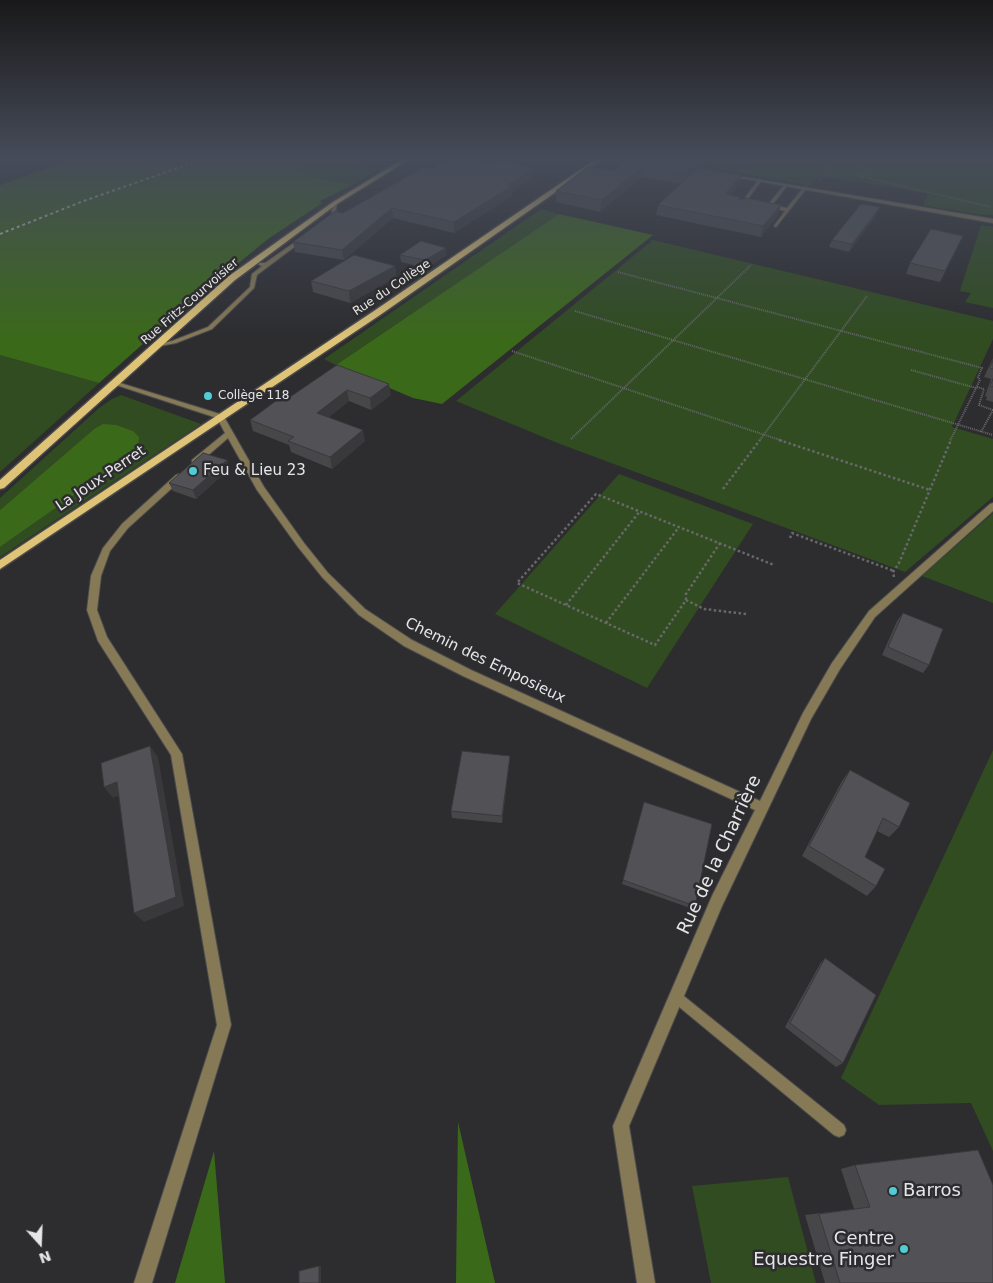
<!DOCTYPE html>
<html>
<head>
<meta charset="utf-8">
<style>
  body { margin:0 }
  #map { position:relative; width:993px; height:1283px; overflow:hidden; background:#2d2d30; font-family:"DejaVu Sans",sans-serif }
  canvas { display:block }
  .north { position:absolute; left:15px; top:1218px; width:50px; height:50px; -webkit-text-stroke:4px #2d2d30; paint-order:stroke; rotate:160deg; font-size:14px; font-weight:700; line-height:20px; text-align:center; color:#e6e6e9 }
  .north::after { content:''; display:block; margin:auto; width:18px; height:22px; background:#e6e6e9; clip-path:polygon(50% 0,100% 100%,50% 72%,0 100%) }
</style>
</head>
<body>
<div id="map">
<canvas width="993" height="1283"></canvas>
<div class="north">N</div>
</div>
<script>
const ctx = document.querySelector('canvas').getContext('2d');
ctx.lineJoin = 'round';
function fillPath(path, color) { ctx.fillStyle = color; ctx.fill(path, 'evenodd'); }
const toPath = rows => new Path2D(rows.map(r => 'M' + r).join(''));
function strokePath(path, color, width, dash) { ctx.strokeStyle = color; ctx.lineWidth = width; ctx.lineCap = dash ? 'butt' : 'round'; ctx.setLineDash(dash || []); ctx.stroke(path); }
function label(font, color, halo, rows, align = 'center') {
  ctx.font = font + ' "DejaVu Sans",sans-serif'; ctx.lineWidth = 5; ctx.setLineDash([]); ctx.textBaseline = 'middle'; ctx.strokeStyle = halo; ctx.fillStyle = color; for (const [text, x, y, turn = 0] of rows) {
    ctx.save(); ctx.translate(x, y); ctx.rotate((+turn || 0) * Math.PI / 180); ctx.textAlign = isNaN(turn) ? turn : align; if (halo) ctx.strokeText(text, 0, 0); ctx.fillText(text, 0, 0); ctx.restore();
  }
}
fillPath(toPath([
  [312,159,364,159,354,165,379,169,352,185,291,172],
  [711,159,993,159,993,215,977,214,923,205,928,194,890,187,819,176,811,186,705,167],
  [541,209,559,214,336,365,324,359],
  [981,225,993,227,993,308,965,302,971,293,960,291],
  [653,240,993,321,993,339,952,427,993,439,993,497,905,572,560,444,456,401],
  [0,355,99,383,0,472],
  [121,395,201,424,0,557,0,547,137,450,94,429,0,510,0,498,99,408,112,399],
  [619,474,753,524,647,688,495,614],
  [993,513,993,603,922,576],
  [993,750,993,1151,971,1103,879,1105,841,1078],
  [788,1177,816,1283,711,1283,692,1186]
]), '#304c20');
fillPath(toPath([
  [74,159,312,159,292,172,352,185,320,201,322,203,268,239,181,310,99,383,0,355,0,185],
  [559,214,653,235,442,404,413,398,336,365],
  [103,424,116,425,133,431,139,437,138,450,0,547,0,510,94,429],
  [458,1122,495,1283,456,1283],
  [214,1151,225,1283,175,1283]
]), '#3b691a');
const service = toPath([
  [759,179,762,180,742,207,738,207,759,179],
  [785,184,788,185,772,205,787,208,804,187,807,188,776,227,774,226,785,211,767,206,785,184],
  [335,202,337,203,335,219,332,222,328,222,328,221,331,218,333,203,335,202],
  [301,238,305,239,257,275,254,288,212,329,176,343,155,347,155,345,172,341,208,327,250,287,252,274,262,266,259,265,259,263,265,263,301,238],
  [676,991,680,993,844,1125,846,1130,844,1135,839,1137,834,1135,672,1001,670,997,672,993,676,991]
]);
const minor = toPath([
  [726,174,993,219,993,223,728,176,726,174],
  [113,382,117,382,223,415,264,487,304,543,328,573,365,609,412,640,471,670,760,801,803,713,832,663,869,611,990,504,993,503,993,511,875,617,840,669,811,719,722,906,629,1126,655,1283,637,1283,613,1126,712,896,755,810,463,676,404,646,359,615,322,577,298,547,257,490,228,438,198,464,192,464,192,460,225,433,217,418,113,384,113,382],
  [179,474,182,475,182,479,128,528,110,551,101,576,97,610,107,637,182,754,231,1025,152,1283,134,1283,217,1025,171,755,98,641,87,610,91,576,103,548,122,524,176,475,179,474]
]);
const primary = toPath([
  [403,159,410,159,337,204,235,280,4,488,0,489,0,480,229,276,333,202,403,159],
  [596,159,603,159,380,315,0,569,0,560,374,311,596,159]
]);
strokePath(service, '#4b4b4e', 2);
strokePath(minor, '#4b4b4e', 2);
strokePath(primary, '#4b4b4e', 3);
strokePath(toPath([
  [859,159,861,165,868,171,859,176,991,207],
  [819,181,837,159],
  [618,272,982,368,978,377,980,380,950,441],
  [575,311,993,435],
  [512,351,783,441],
  [911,370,976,388],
  [977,387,984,389,979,405,993,410],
  [981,432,993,410],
  [571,439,751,265],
  [759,441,867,296]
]), '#68686b', 2, [1, 1]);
strokePath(toPath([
  [779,440,930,490],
  [723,489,760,440],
  [790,538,792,533,894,571],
  [894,577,893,572,899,563,951,440],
  [686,600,686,594,720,543],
  [566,605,640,511],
  [746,614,704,609,686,600,655,645,517,583,596,494,774,565],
  [606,623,679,527]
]), '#68686b', 2.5, [2.5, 2.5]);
fillPath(service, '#867955');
fillPath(minor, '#867955');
fillPath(primary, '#dfc477');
strokePath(toPath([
  [0,234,81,202,203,159]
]), '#cdcdd0', 2, [3, 3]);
fillPath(toPath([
  [628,159,708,159,701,166,697,166,696,170,741,175,739,184,730,195,778,215,761,237,656,215,658,205,681,184,642,177,600,212,556,202,556,191,613,171],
  [494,165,533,168,532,177,512,192,512,196,454,233,393,218,344,260,295,252,293,242,343,213,433,169],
  [877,214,849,252,829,247,832,240],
  [958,246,940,282,906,274,910,263],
  [400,255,447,255,426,268,401,262],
  [395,266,396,277,350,303,313,292,311,281],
  [993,358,993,402,986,400,987,397,985,396,991,379,984,377],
  [337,365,391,395,371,410,349,401,329,417,365,441,332,469,291,452,289,445,253,431,250,420,290,397],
  [227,460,230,468,196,499,173,491,169,483],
  [903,613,929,665,923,673,882,655,897,621],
  [509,764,502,823,452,818,451,811],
  [850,770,899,827,889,837,877,831,865,857,876,886,867,896,802,856,842,781],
  [644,802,695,906,693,909,622,884],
  [825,958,843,1063,836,1067,785,1027,820,964],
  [855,1165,993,1283,825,1283,805,1215,854,1209,841,1169]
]), '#47474a');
fillPath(toPath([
  [703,159,708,159,701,166],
  [698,160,696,171,683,185,685,173],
  [643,166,642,177,600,212,602,200],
  [533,168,532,177,512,192,512,196,454,233,454,222],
  [741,175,739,184,723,204,725,194],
  [781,205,778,215,761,237,763,226],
  [880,207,877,214,849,252,852,244],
  [392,208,393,218,344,260,342,250],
  [446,248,447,255,426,268,425,260],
  [395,266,396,277,350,303,349,291],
  [389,384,391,395,371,410,370,398],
  [347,390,349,401,320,424,317,413],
  [363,430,365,441,332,469,330,457],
  [227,460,230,468,196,499,193,490],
  [150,746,158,757,184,906,144,922,134,913],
  [510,756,509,764,502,823,502,816],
  [117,782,125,793,113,798,104,787],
  [319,1266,321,1266,321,1283,319,1283]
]), '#39393c');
const building = toPath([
  [451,159,463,159,494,165,501,161,533,168,508,185,512,186,454,222,392,208,342,250,293,242,335,211,343,213,424,167,433,169,451,159],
  [628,159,692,159,698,160,685,173,643,166,602,200,556,191,589,166,613,171,628,159],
  [698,168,741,175,725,194,739,197,740,200,746,198,781,205,763,226,658,205,698,168],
  [861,204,880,207,852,244,832,240,861,204],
  [931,229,963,236,945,271,910,263,931,229],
  [421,241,446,248,425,260,400,255,421,241],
  [354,255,395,266,349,291,311,281,354,255],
  [993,360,993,369,990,368,993,360],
  [337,365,389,384,370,398,347,390,317,413,363,430,330,457,288,441,294,437,250,420,284,395,290,397,337,365],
  [993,379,993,387,990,386,993,379],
  [203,453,227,460,193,490,169,483,203,453],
  [903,613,943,629,929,665,888,647,903,613],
  [150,746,176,897,134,913,117,782,104,787,101,763,150,746],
  [462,751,510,756,502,816,451,811,462,751],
  [850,770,910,803,899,827,883,818,865,857,885,869,876,886,809,846,850,770],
  [644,802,712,824,695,906,623,880,644,802],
  [825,958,876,995,843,1063,790,1023,825,958],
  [978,1150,993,1185,993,1283,840,1283,819,1214,870,1207,855,1165,978,1150],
  [319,1266,319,1283,299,1283,299,1271,319,1266]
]);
fillPath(building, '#525256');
strokePath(building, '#39393c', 1);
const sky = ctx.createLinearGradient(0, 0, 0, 339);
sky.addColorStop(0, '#19191a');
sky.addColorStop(0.47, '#464c59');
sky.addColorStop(1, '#464c5900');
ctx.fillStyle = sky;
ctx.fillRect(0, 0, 993, 339);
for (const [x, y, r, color] of [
  [208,396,5,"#51ccd5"],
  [193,471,5,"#51ccd5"],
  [893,1191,5,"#51ccd5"],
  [904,1249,5,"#51ccd5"]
]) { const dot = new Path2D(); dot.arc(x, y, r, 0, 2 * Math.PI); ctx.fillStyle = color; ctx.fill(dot); strokePath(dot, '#2d2d30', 2); }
label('12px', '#e6e6e9', '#2d2d30', [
  ["Rue du Collège",392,288,-34],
  ["Rue Fritz-Courvoisier",190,302,-41]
]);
label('12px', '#e6e6e9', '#2d2d30', [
  ["Collège 118",218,396]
], 'left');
label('15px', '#e6e6e9', '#2d2d30', [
  ["Feu & Lieu 23",203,471]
], 'left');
label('15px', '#e6e6e9', '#2d2d30', [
  ["La Joux-Perret",101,479,-34],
  ["Chemin des Emposieux",485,661,26]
]);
label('18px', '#e6e6e9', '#2d2d30', [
  ["Rue de la Charrière",720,855,-65]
]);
label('18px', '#e6e6e9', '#2d2d30', [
  ["Barros",903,1191],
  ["Centre",894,1239,"right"],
  ["Equestre Finger",894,1260,"right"]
], 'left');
</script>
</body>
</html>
